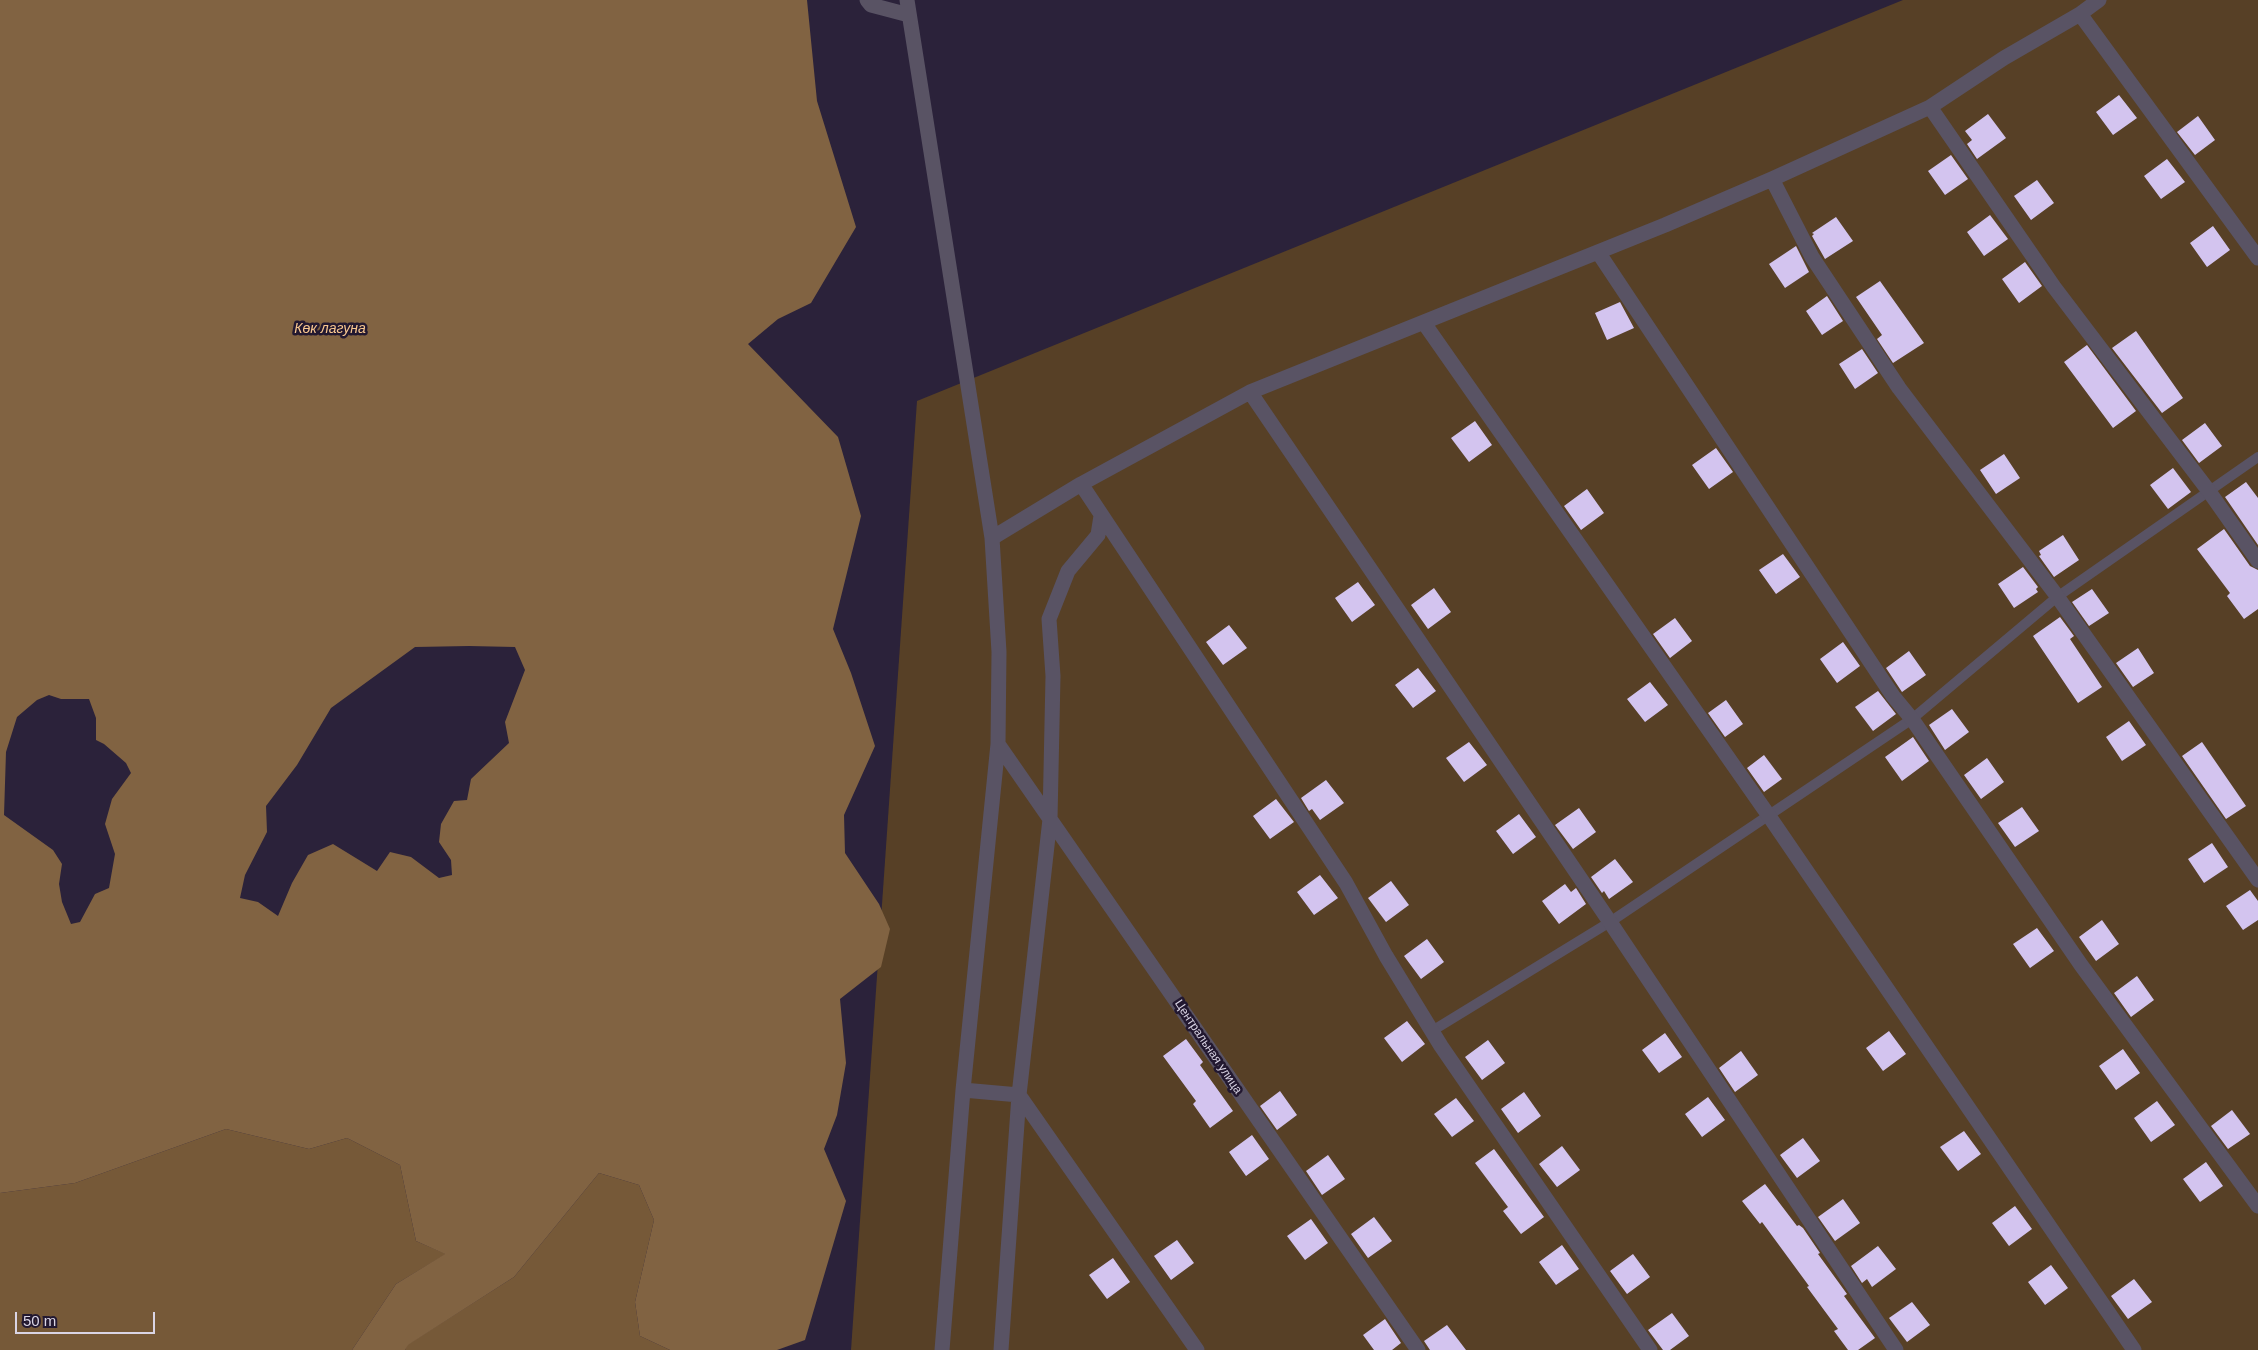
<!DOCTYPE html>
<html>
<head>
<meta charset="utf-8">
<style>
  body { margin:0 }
  #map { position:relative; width:2258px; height:1350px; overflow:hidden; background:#2b223a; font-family:Helvetica,sans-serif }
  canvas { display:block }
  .scale { position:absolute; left:15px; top:1312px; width:140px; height:22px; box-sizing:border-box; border:2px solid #dad5e5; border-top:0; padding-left:6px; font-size:15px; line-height:18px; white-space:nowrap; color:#dad5e5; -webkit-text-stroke:4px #221830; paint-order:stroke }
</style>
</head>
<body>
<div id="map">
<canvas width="2258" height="1350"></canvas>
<div class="scale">50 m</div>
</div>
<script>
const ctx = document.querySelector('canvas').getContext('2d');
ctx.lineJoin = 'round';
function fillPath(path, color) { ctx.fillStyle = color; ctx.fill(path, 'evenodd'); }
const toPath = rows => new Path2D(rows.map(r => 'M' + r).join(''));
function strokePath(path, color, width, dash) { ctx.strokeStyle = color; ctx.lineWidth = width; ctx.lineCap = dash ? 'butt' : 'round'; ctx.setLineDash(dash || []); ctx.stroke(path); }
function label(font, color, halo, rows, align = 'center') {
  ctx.font = font + ' Helvetica,sans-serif'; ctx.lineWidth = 5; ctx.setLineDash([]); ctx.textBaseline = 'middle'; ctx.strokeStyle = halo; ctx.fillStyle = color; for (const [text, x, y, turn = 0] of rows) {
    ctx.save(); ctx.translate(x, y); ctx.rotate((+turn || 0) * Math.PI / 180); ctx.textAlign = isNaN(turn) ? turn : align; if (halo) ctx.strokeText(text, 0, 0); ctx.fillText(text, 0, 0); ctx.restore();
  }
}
fillPath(toPath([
  [1903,0,2258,0,2258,1350,851,1350,917,401]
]), '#574026');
fillPath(toPath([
  [226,1129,309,1149,347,1138,400,1165,416,1241,446,1254,396,1284,352,1350,0,1350,0,1193,75,1183],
  [599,1173,639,1185,654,1220,635,1302,640,1336,670,1350,405,1350,407,1345,514,1277]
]), '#765938');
fillPath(toPath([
  [0,0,807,0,817,101,856,227,811,303,778,319,748,344,838,437,861,516,833,629,851,673,875,746,844,815,845,853,879,904,890,929,881,967,840,999,846,1063,837,1115,824,1149,846,1201,805,1340,777,1350,670,1350,640,1336,635,1302,654,1220,639,1185,599,1173,514,1277,408,1345,405,1350,352,1350,396,1284,445,1254,416,1241,400,1165,347,1138,309,1149,226,1129,75,1183,0,1193],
  [469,646,515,647,525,670,505,722,509,743,471,779,467,800,454,801,441,824,439,842,451,860,452,875,439,878,411,857,390,852,377,871,333,844,308,855,292,883,278,916,258,902,240,898,245,875,267,832,266,806,297,765,331,708,415,647],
  [49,695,61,699,89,699,96,718,96,740,104,744,126,763,131,773,112,799,105,824,115,854,109,888,95,894,80,922,71,924,62,902,59,884,62,864,53,850,4,815,6,752,17,717,37,700]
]), '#816342');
fillPath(toPath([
  [2119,95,2137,118,2113,135,2096,112],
  [1988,114,2006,138,1977,159,1967,144,1972,140,1965,131],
  [2198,116,2215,140,2195,155,2177,132],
  [1951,155,1968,179,1945,195,1928,171],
  [2167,159,2185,182,2161,199,2144,176],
  [2037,180,2054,203,2031,220,2014,196],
  [1990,215,2008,239,1984,256,1967,232],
  [1836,217,1853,241,1825,259,1812,236,1814,234,1812,233],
  [2213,226,2230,250,2207,267,2190,243],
  [1796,246,1809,272,1785,288,1769,264],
  [2025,262,2042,286,2019,303,2002,279],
  [1880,281,1924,343,1893,363,1877,339,1882,335,1856,297],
  [1827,296,1843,321,1822,335,1806,311],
  [1620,302,1634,328,1607,340,1595,313],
  [2136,331,2183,398,2162,413,2112,348],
  [2087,345,2136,411,2113,428,2064,362],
  [1862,349,1878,373,1855,389,1839,364],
  [1475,421,1492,445,1469,462,1451,438],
  [2205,423,2222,446,2199,463,2182,440],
  [1716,448,1733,472,1709,489,1692,465],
  [2004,454,2020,478,1996,494,1980,470],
  [2173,468,2191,492,2168,509,2150,485],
  [2246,482,2258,498,2258,545,2225,497],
  [1587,489,1604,513,1581,530,1564,506],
  [2224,529,2250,566,2258,570,2258,609,2244,619,2227,596,2230,593,2197,549],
  [2063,535,2079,560,2054,577,2039,556,2041,555,2039,551],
  [1783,554,1800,577,1776,594,1759,570],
  [2023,567,2038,587,2036,589,2038,592,2014,608,1998,584],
  [1358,582,1375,605,1352,622,1335,598],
  [1434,588,1451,612,1428,629,1411,605],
  [2092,589,2109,613,2089,626,2072,602],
  [2060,617,2074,636,2070,639,2102,687,2078,703,2033,636],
  [1675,618,1692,641,1670,658,1653,634],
  [1229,625,1247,648,1223,665,1206,642],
  [1843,642,1860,666,1837,683,1820,659],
  [2138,648,2154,673,2133,687,2116,663],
  [1909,651,1926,675,1902,692,1886,668],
  [1418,668,1436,691,1413,708,1395,685],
  [1650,682,1668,705,1645,722,1627,699],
  [1878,691,1896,714,1873,731,1855,707],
  [1726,700,1743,724,1725,737,1708,713],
  [1952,709,1969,732,1945,750,1929,725],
  [2129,721,2146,745,2122,761,2106,737],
  [1913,737,1929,761,1902,781,1885,757],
  [1469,742,1487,765,1464,782,1446,758],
  [2202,742,2246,806,2226,819,2182,756],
  [1764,755,1782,779,1764,792,1747,768],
  [1987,758,2004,782,1981,799,1964,775],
  [1326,780,1344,803,1320,820,1312,809,1309,811,1301,798],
  [1276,799,1294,822,1270,839,1253,816],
  [2022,807,2039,831,2015,847,1998,823],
  [1579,808,1596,832,1573,849,1555,825],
  [1519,814,1536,837,1513,854,1496,831],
  [2212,843,2228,867,2204,883,2188,859],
  [1615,859,1633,882,1609,899,1604,891,1602,893,1591,877],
  [1320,875,1338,898,1314,915,1297,892],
  [1391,881,1409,905,1386,922,1368,898],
  [1565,884,1571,892,1576,888,1586,904,1559,924,1542,901],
  [2250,890,2258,901,2258,920,2243,930,2226,906],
  [2102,920,2119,944,2096,961,2079,937],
  [2037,928,2054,951,2030,968,2013,944],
  [1427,939,1444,962,1421,979,1404,956],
  [2137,976,2154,1000,2131,1017,2114,993],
  [1407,1021,1425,1044,1402,1062,1384,1038],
  [1889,1031,1906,1054,1883,1071,1866,1048],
  [1665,1033,1682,1057,1659,1073,1642,1050],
  [1186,1039,1203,1062,1200,1065,1233,1111,1210,1128,1193,1104,1196,1101,1163,1056],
  [1488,1040,1505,1063,1482,1080,1465,1057],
  [2123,1049,2140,1073,2116,1090,2099,1066],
  [1741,1051,1758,1075,1735,1092,1719,1068],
  [1280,1091,1297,1115,1277,1130,1260,1106],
  [1524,1092,1541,1116,1518,1133,1501,1109],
  [1708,1097,1725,1120,1702,1137,1685,1114],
  [1456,1098,1474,1121,1452,1137,1434,1114],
  [2157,1101,2175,1125,2151,1142,2134,1118],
  [2232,1110,2250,1134,2228,1149,2211,1126],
  [1964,1131,1981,1154,1958,1171,1940,1147],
  [1252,1135,1269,1159,1246,1176,1229,1152],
  [1803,1138,1820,1161,1797,1178,1780,1155],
  [1562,1146,1580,1170,1557,1187,1539,1164],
  [1494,1149,1544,1217,1521,1234,1503,1211,1508,1207,1475,1163],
  [1328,1155,1345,1179,1322,1195,1306,1171],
  [2206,1162,2223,1186,2200,1202,2183,1179],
  [1765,1184,1797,1226,1799,1225,1803,1228,1820,1253,1818,1254,1847,1294,1844,1296,1875,1338,1858,1350,1848,1350,1834,1331,1838,1329,1807,1287,1809,1286,1762,1222,1760,1224,1742,1201],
  [1843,1199,1860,1223,1835,1241,1818,1217],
  [2015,1206,2032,1229,2009,1246,1992,1223],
  [1374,1217,1392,1241,1368,1258,1351,1234],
  [1311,1219,1328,1243,1305,1260,1287,1236],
  [1177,1240,1194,1263,1171,1280,1154,1256],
  [1562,1245,1579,1269,1556,1285,1539,1262],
  [1878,1246,1896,1269,1872,1287,1867,1279,1862,1283,1851,1266],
  [1633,1254,1650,1277,1627,1294,1610,1271],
  [1113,1258,1130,1282,1107,1299,1089,1275],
  [2051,1265,2068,1288,2045,1305,2028,1282],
  [2134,1279,2152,1302,2128,1319,2111,1296],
  [1912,1302,1930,1325,1907,1342,1889,1318],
  [1672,1313,1689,1336,1670,1350,1663,1350,1648,1330],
  [1385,1319,1401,1343,1392,1350,1374,1350,1363,1335],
  [1447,1325,1466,1350,1430,1350,1424,1341]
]), '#d3c4ef');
strokePath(toPath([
  [1432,1031,1610,922,1912,719,2057,597,2258,457]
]), '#595364', 10);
strokePath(toPath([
  [867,0,871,5,909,15],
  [907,0,992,538,999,652,998,744,963,1090,942,1350],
  [2080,14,2258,258],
  [1930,107,2054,287,2208,490,2258,561],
  [1772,179,1812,257,1899,388,2054,592,2258,880],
  [1598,252,1893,696,1912,719,2081,965,2258,1206],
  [1424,323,1769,816,2134,1350],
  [1250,392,1610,922,1896,1350],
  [1081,484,1346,883,1386,956,1441,1046,1650,1350],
  [992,538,1081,484,1250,392,1665,225,1772,179,1930,107,2004,58,2080,14,2099,0],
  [998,744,1418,1350],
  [963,1090,1019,1095,1197,1350],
  [1001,1350,1019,1095,1050,819,1053,676,1049,619,1068,571,1098,535,1101,516]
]), '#595364', 15);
label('12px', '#dad5e5', '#221830', [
  ["Центральная улица",1208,1047,56]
]);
label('italic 14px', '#f8c790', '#221830', [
  ["Көк лагуна",330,329]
]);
</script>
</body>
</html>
